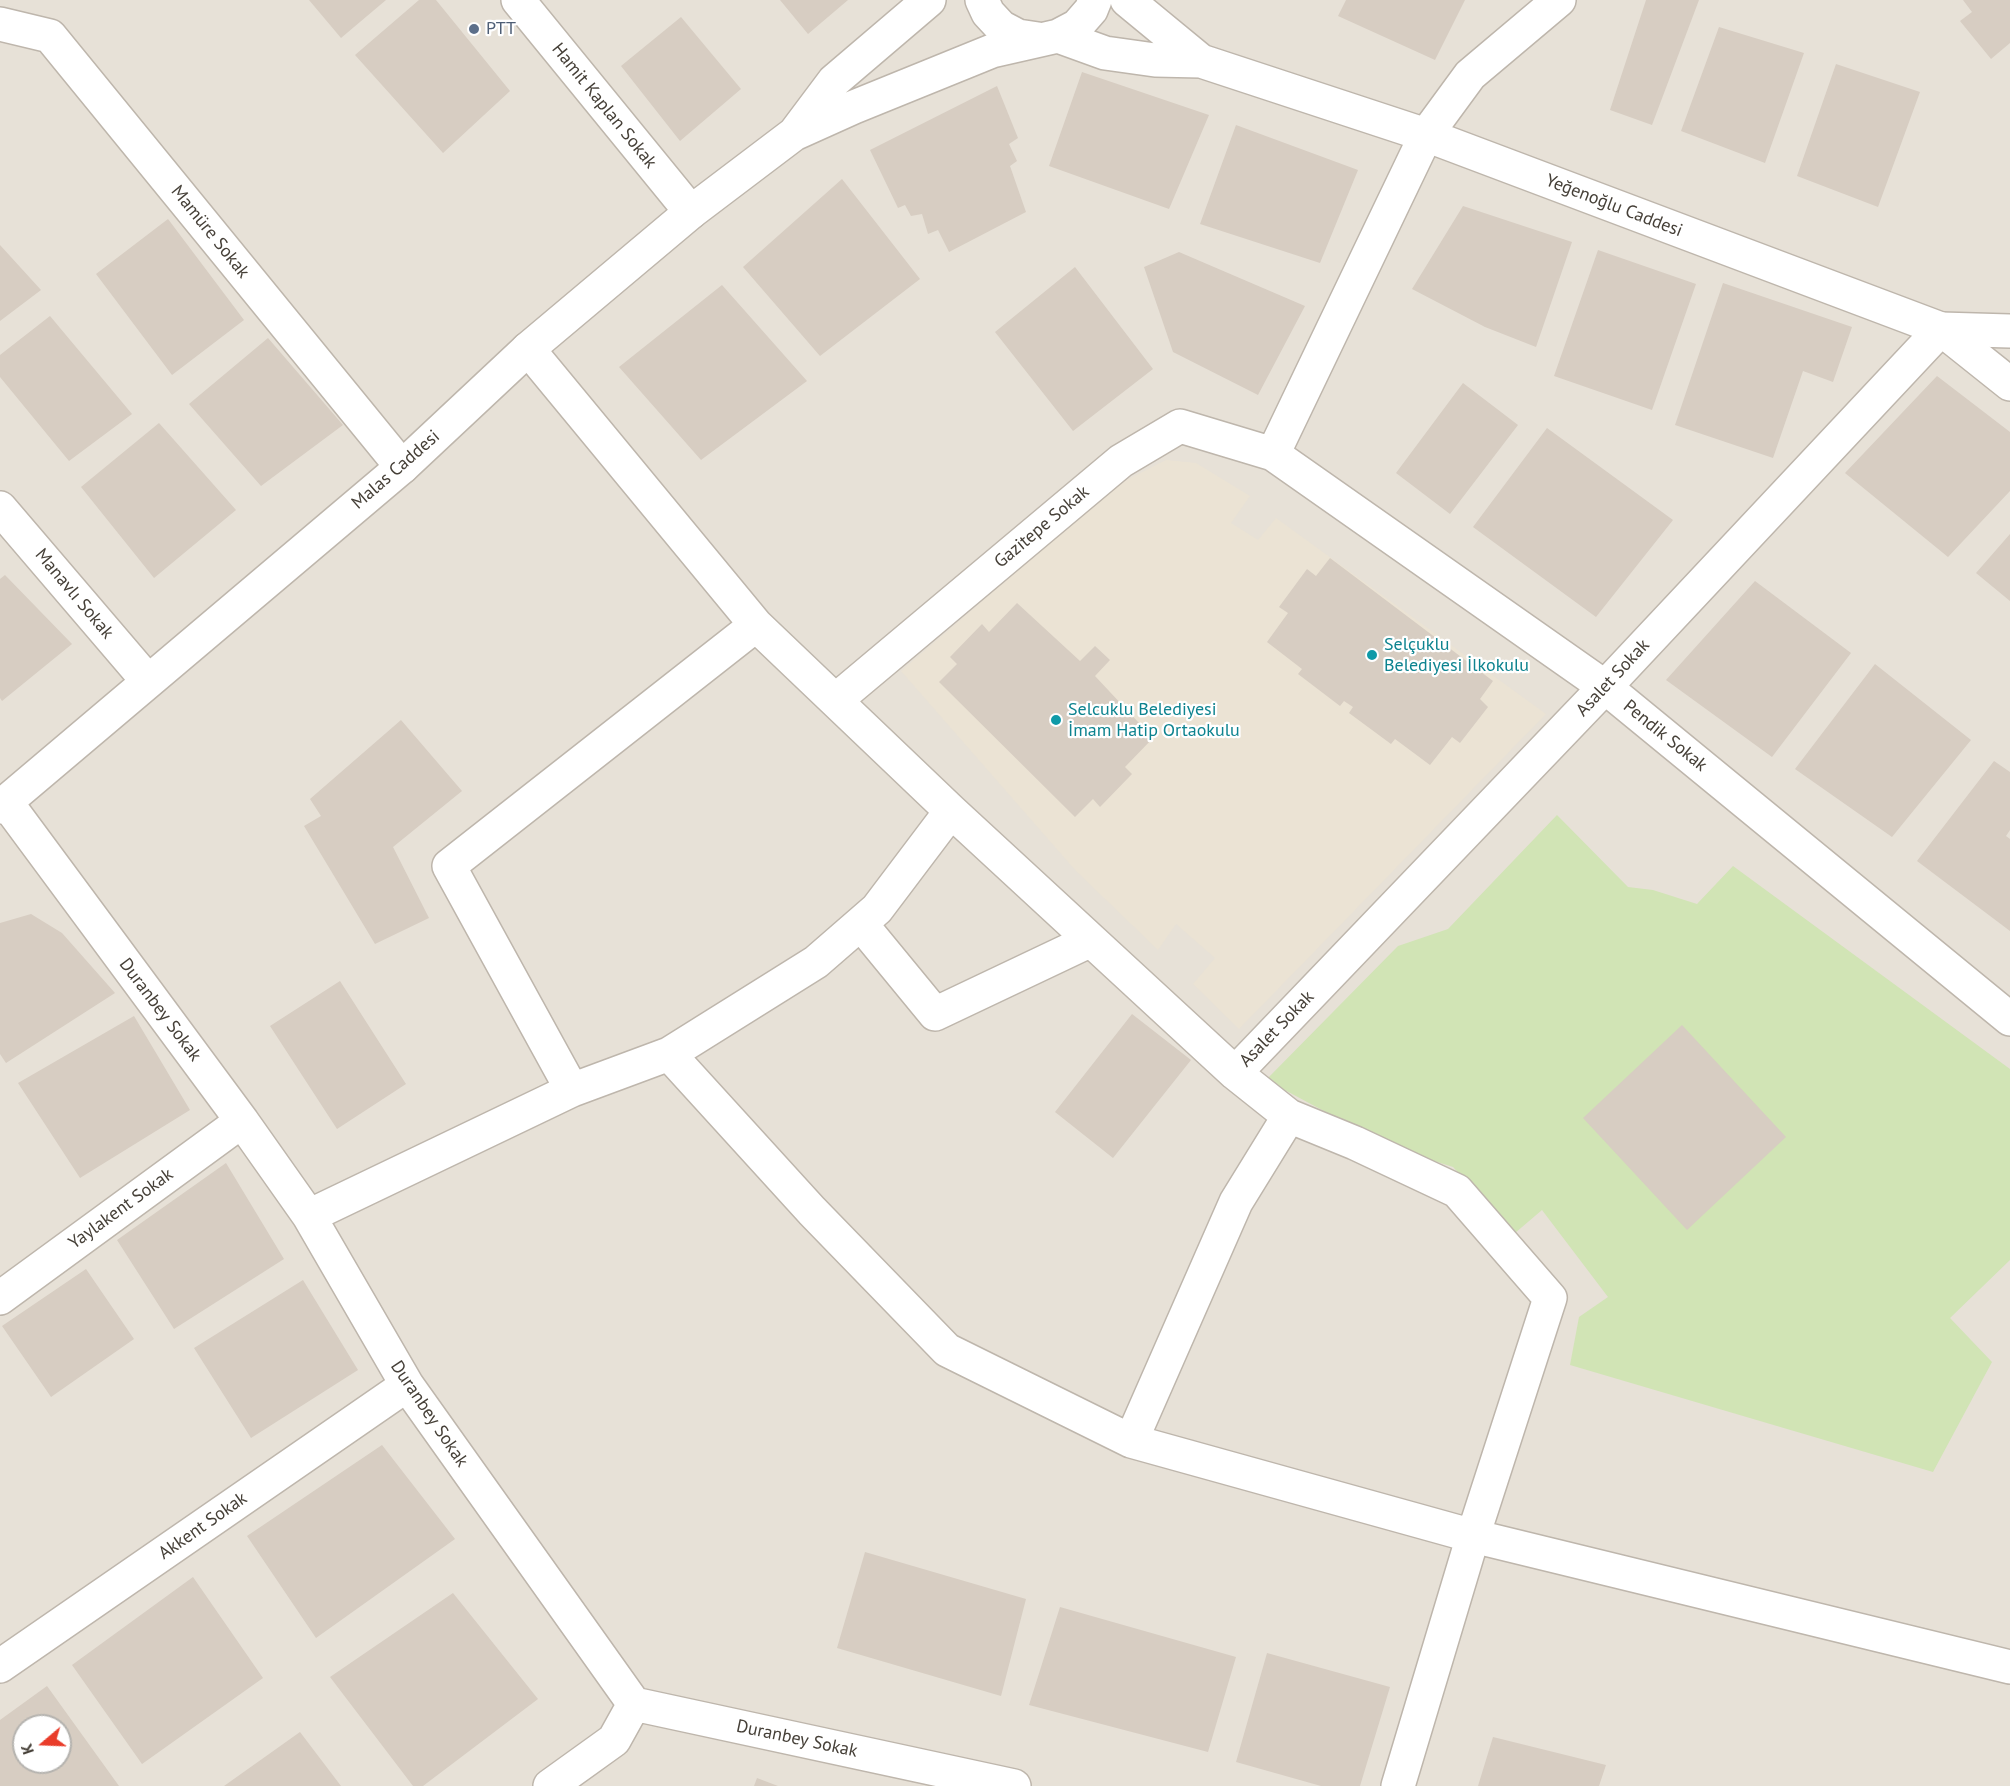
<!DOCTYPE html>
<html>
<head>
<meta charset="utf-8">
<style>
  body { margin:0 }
  #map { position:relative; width:2010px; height:1786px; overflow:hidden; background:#f3efe9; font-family:"PT Sans",sans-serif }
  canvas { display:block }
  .north { position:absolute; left:12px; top:1714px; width:60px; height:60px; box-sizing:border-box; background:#fff; border:2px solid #b5b3af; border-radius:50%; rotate:251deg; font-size:16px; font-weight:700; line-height:24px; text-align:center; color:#464038 }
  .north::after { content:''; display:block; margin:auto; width:21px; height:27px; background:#e93c2a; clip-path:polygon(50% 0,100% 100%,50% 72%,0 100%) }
</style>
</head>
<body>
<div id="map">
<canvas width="2010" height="1786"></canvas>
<div class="north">K</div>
</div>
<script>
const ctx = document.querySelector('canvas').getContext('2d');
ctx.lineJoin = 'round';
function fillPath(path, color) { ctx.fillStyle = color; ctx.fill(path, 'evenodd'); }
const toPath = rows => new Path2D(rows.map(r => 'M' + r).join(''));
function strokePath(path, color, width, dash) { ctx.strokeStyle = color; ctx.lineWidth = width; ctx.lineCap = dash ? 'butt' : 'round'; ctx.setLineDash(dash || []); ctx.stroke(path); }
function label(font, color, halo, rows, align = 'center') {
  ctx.font = font + ' "PT Sans",sans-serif'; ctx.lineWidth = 4.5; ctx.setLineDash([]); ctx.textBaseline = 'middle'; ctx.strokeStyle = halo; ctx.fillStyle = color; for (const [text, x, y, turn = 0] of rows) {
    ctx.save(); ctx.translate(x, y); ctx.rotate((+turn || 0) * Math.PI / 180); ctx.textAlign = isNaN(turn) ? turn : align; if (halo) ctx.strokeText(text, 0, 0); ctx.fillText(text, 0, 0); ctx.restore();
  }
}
fillPath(toPath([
  [0,0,2010,0,2010,1786,0,1786],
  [24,1726,60,1726,60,1762,24,1762]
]), '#e7e1d7');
fillPath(toPath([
  [1166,460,1196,463,1250,496,1231,523,1258,540,1276,518,1546,714,1239,1029,1193,984,1215,958,1176,924,1158,950,1076,871,901,671,1117,485]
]), '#ebe3d4');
fillPath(toPath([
  [1557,815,1628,887,1653,890,1697,904,1733,866,2010,1069,2010,1260,1950,1318,1992,1362,1933,1472,1570,1365,1579,1317,1608,1297,1542,1210,1515,1233,1453,1167,1391,1147,1266,1080,1398,946,1448,929]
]), '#d1e4b5');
fillPath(toPath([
  [309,0,386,0,341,38],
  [419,0,436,0,510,91,443,153,355,55],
  [780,0,848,0,808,34],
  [1346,0,1465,0,1435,60,1338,16],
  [1646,0,1699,0,1652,125,1610,110],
  [1963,0,2010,0,2010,43,1991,59,1960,21,1972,12],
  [681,17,741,89,680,141,621,66],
  [1719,27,1804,53,1765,163,1681,131],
  [1836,64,1920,92,1878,207,1797,176],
  [1082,72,1209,115,1169,209,1049,166],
  [997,86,1018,138,1009,144,1017,161,1010,166,1026,212,949,252,938,230,928,234,922,214,911,216,905,205,898,208,870,150],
  [1236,125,1358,170,1320,263,1200,224],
  [842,179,920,279,820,356,743,267],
  [1463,206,1572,242,1536,347,1485,327,1412,289],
  [168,219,244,320,172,375,96,274],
  [0,245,41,290,0,321],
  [1598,250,1696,284,1652,410,1554,376],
  [1179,252,1305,306,1258,395,1173,352,1144,267],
  [1075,267,1153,369,1073,431,995,332],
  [1723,283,1852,327,1833,382,1803,371,1773,458,1675,425],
  [722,285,807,381,701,460,619,367],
  [50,316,132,414,69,461,0,377,0,355],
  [268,338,343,425,261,486,189,404],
  [1937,376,2010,432,2010,491,1948,557,1845,473],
  [1463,383,1518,425,1450,514,1396,473],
  [159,423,236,510,154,578,81,487],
  [1547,428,1673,520,1596,617,1473,527],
  [2010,534,2010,601,1976,573],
  [1330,558,1493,681,1480,699,1488,707,1460,743,1452,737,1430,765,1395,739,1391,744,1349,713,1353,707,1344,701,1340,706,1298,674,1302,669,1267,642,1288,613,1279,607,1307,569,1316,576],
  [5,575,72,644,2,701,0,698,0,579],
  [1755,581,1851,653,1772,757,1666,680],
  [1017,603,1080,661,1095,646,1110,660,1095,676,1153,738,1125,767,1132,774,1100,807,1093,799,1075,817,939,682,957,664,950,657,982,624,989,632],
  [1875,664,1971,740,1892,837,1795,769],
  [401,720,462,791,393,847,429,918,375,944,304,826,321,816,310,799],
  [1994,761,2010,772,2010,830,2006,836,2010,839,2010,931,1917,861],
  [31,914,62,933,115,993,6,1063,0,1054,0,923],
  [340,981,406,1084,337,1129,270,1026],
  [1132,1014,1191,1060,1113,1158,1055,1112],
  [134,1016,190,1110,80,1178,18,1083],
  [1682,1025,1786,1137,1687,1230,1583,1118],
  [226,1163,284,1259,174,1329,117,1240],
  [86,1269,134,1339,51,1397,2,1326],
  [303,1280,358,1370,251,1438,194,1348],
  [382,1445,455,1539,316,1638,247,1536],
  [865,1552,1026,1599,1001,1696,837,1648],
  [193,1577,263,1678,142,1764,72,1665],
  [453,1593,538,1699,423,1786,413,1786,330,1677],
  [1060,1607,1236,1657,1208,1752,1029,1705],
  [1267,1653,1390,1687,1360,1786,1321,1786,1236,1762],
  [47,1686,119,1786,0,1786,0,1720],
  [24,1726,60,1726,60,1762,24,1762],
  [300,1732,341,1786,224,1786],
  [1493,1737,1606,1765,1599,1786,1478,1786],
  [757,1778,778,1786,754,1786]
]), '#d7cdc2');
const minor = toPath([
  [518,0,691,212],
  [0,24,50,36,402,467],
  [528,349,756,625,951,811,1235,1073,1289,1116,1355,1143,1457,1191,1550,1298,1473,1536,1398,1786],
  [1273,454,1426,135,1470,75,1559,0],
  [0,508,147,680],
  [836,700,1121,461,1180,426,1273,454,1605,687,2010,1019],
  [6,802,242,1121,309,1216,407,1385,634,1704,1014,1786],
  [861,924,935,1014,1091,940],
  [669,1054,812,1211,947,1350,1131,1441,1473,1536,2010,1667],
  [1235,1073,1605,687,1941,329,2010,331],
  [572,1090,449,866,756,625],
  [309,1216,572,1090,669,1054,816,962,877,909,951,811],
  [0,1298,242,1121],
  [1131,1441,1236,1202,1289,1116],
  [0,1666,407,1385],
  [550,1786,614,1740,634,1704]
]);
const tertiary = toPath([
  [982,0,988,13,1001,27,1018,36,1038,39],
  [1127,0,1201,61],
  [1058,36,1105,53,1155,60,1201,61,1426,135,1941,329,2010,384],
  [795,133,834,81,929,0],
  [0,807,402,467,528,349,691,212,794,134,854,107,992,51,1058,36,1077,26,1091,10,1095,0]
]);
strokePath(minor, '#beb6ac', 36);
strokePath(tertiary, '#beb6ac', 36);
strokePath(minor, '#fff', 33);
strokePath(tertiary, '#fff', 33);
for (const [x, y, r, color] of [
  [474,29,6,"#5c6f8a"],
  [1372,655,6,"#0f9aa8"],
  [1056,720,6,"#0f9aa8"]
]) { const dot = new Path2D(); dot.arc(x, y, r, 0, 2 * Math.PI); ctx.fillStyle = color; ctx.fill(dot); strokePath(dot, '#fff', 2); }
label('18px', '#4e5e75', '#fff', [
  ["PTT",486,29]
], 'left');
label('18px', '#464038', '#fff', [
  ["Hamit Kaplan Sokak",604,106,51],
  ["Yeğenoğlu Caddesi",1614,206,21],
  ["Mamüre Sokak",210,232,51],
  ["Malas Caddesi",396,470,-41],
  ["Gazitepe Sokak",1042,527,-40],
  ["Manavlı Sokak",74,594,50],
  ["Asalet Sokak",1613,678,-47],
  ["Pendik Sokak",1665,736,39],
  ["Duranbey Sokak",160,1010,53],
  ["Asalet Sokak",1277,1029,-46],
  ["Yaylakent Sokak",121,1209,-36],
  ["Duranbey Sokak",429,1414,56],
  ["Akkent Sokak",203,1526,-35],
  ["Duranbey Sokak",797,1739,12]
]);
label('18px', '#0d838f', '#fff', [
  ["Selçuklu",1384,645],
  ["Belediyesi İlkokulu",1384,666],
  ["Selcuklu Belediyesi",1068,710],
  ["İmam Hatip Ortaokulu",1068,731]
], 'left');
</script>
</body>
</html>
